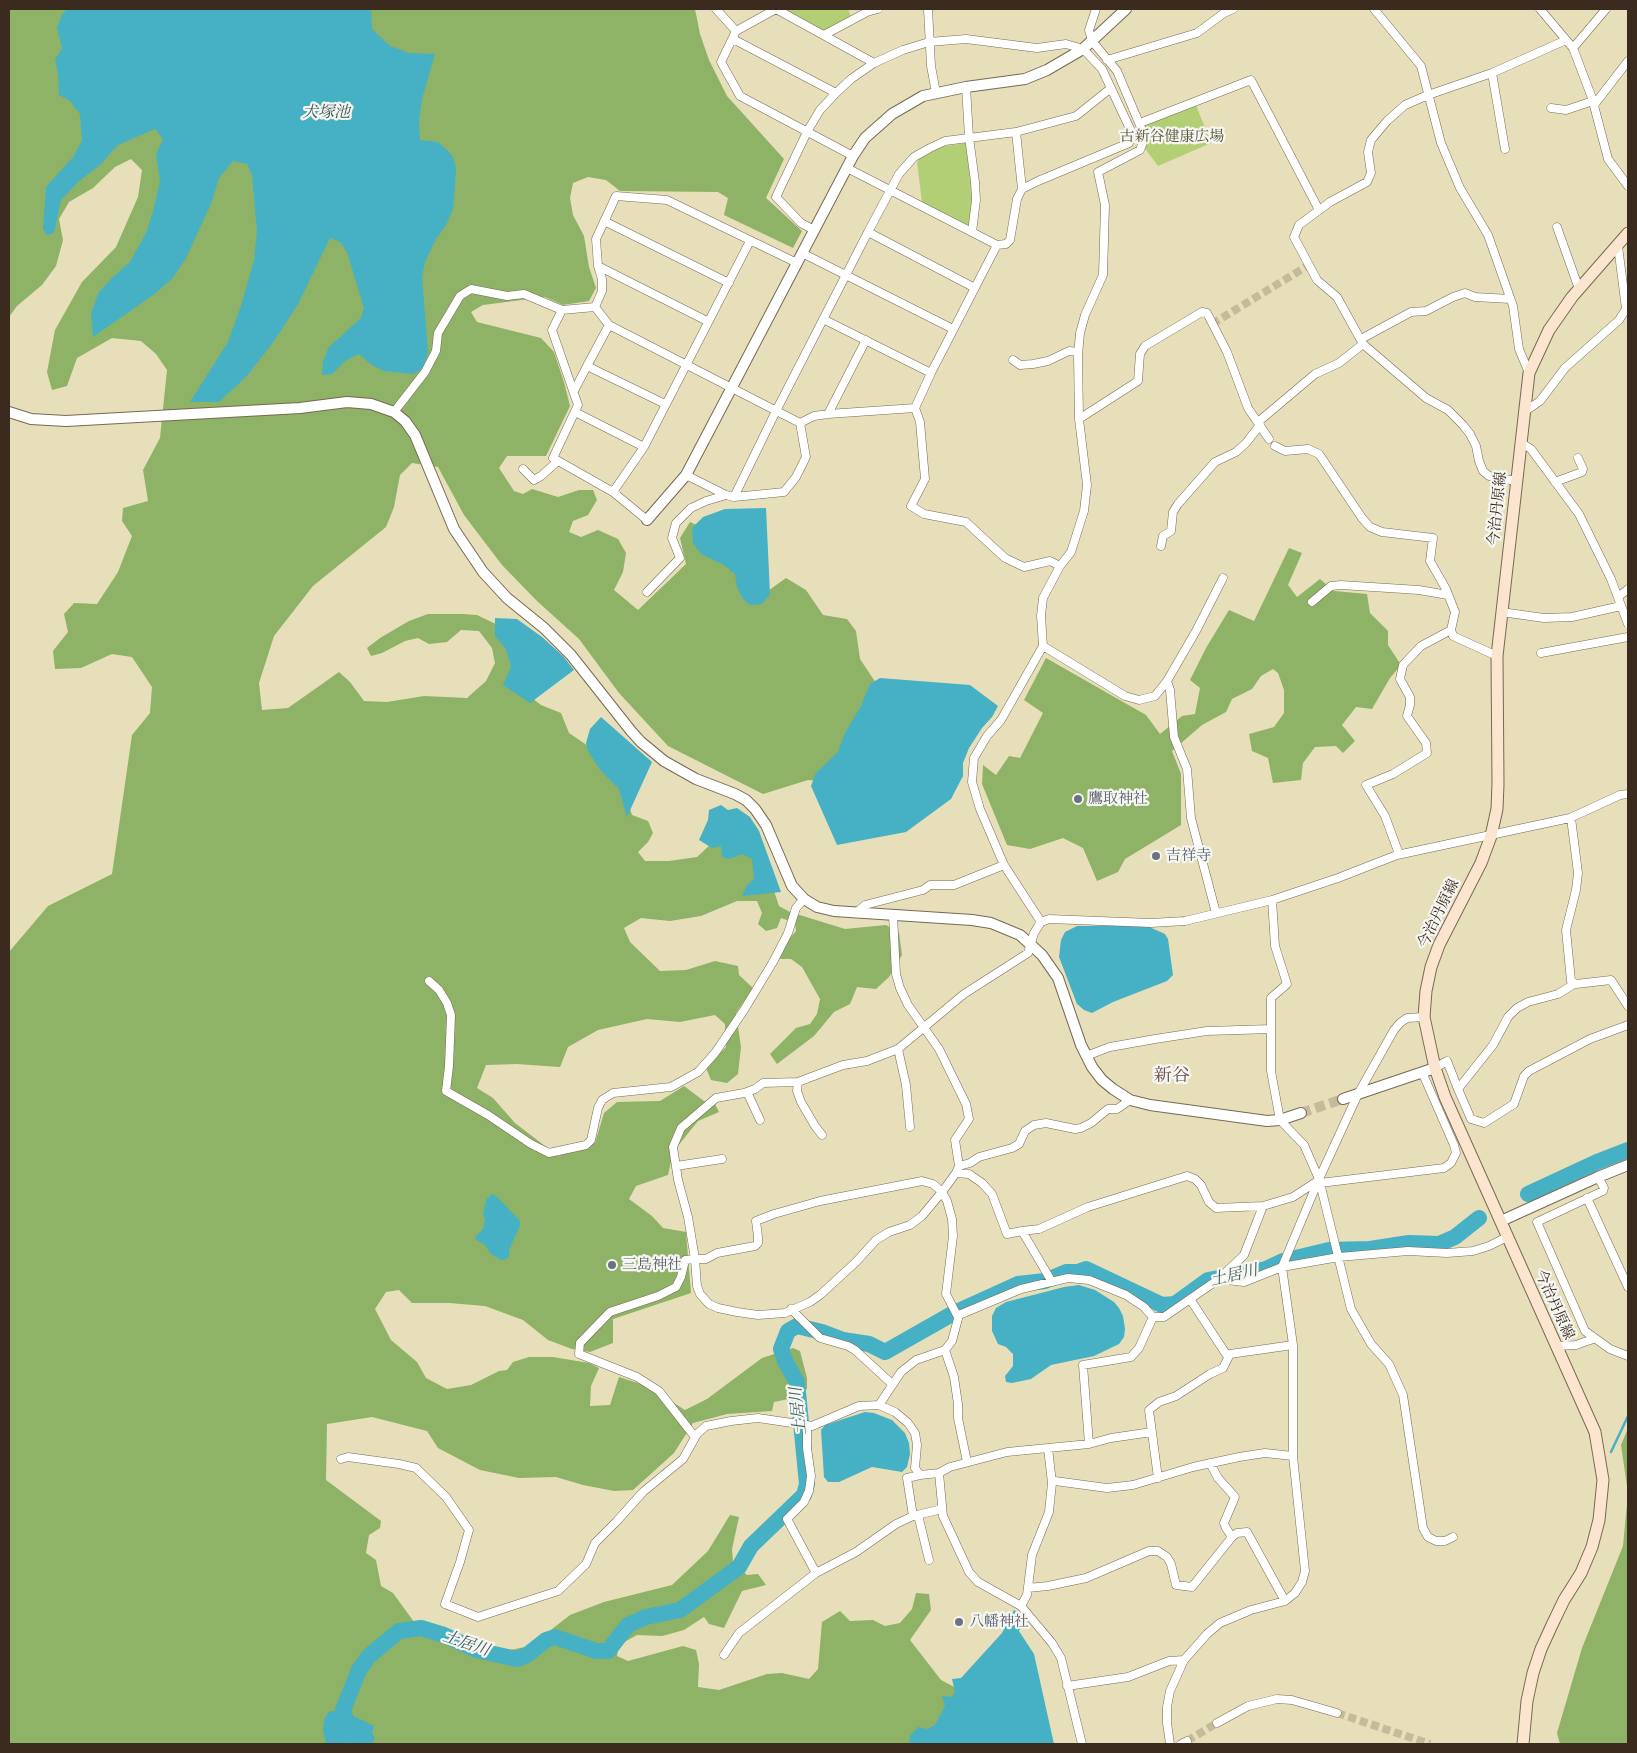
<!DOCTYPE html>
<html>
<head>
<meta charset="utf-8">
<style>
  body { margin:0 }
  #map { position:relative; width:1637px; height:1753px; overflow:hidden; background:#e7dfba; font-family:"IM FELL French Canon",serif }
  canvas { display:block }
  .frame { position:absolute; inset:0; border:10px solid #3b2a1e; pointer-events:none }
</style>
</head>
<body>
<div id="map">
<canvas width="1637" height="1753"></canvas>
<div class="frame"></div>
</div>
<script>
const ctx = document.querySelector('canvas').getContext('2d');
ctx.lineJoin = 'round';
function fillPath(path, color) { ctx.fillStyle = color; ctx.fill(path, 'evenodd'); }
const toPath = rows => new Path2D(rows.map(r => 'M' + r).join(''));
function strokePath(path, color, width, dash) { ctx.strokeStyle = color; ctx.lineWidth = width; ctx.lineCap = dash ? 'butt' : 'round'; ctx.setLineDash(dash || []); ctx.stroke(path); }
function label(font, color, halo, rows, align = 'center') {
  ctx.font = font + ' "IM FELL French Canon","Noto Serif JP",serif'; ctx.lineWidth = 4.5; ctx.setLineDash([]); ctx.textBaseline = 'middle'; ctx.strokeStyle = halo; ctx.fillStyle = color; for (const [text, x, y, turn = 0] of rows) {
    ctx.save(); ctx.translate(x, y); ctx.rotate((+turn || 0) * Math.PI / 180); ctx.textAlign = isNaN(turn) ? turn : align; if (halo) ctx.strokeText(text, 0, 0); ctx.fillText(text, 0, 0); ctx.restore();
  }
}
fillPath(toPath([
  [788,9,848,9,851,17,827,31,822,31,788,11],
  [1196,105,1211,143,1158,166,1144,147,1144,125],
  [966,143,972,195,970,226,922,203,917,162,922,156,939,147]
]), '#b3cf75');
fillPath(toPath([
  [9,9,695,9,700,34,709,60,727,96,784,159,766,198,802,231,793,248,724,215,728,198,718,192,620,191,606,180,588,177,573,183,570,198,573,215,584,236,589,267,596,288,589,301,563,305,545,297,483,305,471,312,477,322,541,338,554,352,564,382,570,406,546,456,507,456,499,468,514,491,523,494,532,489,558,497,579,490,593,490,597,500,588,515,573,521,569,532,581,537,598,530,618,539,626,553,623,572,614,590,638,610,686,564,680,538,690,522,701,527,758,598,786,578,806,590,823,615,847,619,856,631,860,659,880,689,829,782,808,780,763,794,668,746,619,693,579,639,537,601,502,565,464,515,438,467,412,463,400,475,394,507,386,527,313,586,274,636,259,683,262,710,288,708,339,672,350,682,364,701,387,702,424,696,467,698,486,681,495,663,492,648,479,631,461,630,447,642,429,644,418,638,405,641,382,653,371,656,367,648,380,638,409,621,428,614,462,614,477,615,502,627,517,669,513,683,541,705,561,713,569,733,591,748,623,788,632,815,648,821,653,833,648,842,638,852,645,861,669,861,697,857,711,844,743,849,756,856,774,891,779,906,790,912,845,929,886,925,899,933,902,955,889,977,876,989,857,987,850,1004,834,1012,814,1036,777,1064,770,1054,796,1028,810,1024,817,1014,820,999,802,967,791,959,780,959,782,947,796,931,795,923,781,918,777,928,766,931,758,924,762,913,757,901,737,901,701,916,670,921,641,918,624,928,630,942,660,971,686,970,715,961,738,966,739,975,753,988,736,1013,741,1047,738,1074,727,1083,711,1080,706,1068,726,1047,725,1024,715,1015,680,1022,647,1019,598,1030,568,1047,560,1067,517,1064,486,1065,477,1088,493,1098,515,1123,558,1156,595,1143,604,1113,617,1102,660,1101,684,1086,704,1101,715,1104,719,1112,698,1121,673,1152,668,1175,636,1186,629,1199,652,1216,663,1228,686,1232,691,1293,613,1319,613,1343,590,1352,572,1349,548,1340,523,1320,485,1306,449,1303,412,1303,399,1290,386,1292,375,1309,391,1340,417,1362,426,1378,447,1389,471,1385,499,1371,507,1370,513,1362,529,1357,553,1357,589,1363,599,1368,591,1386,590,1406,610,1405,619,1377,647,1386,685,1410,707,1399,762,1358,793,1348,800,1351,807,1378,807,1388,803,1396,774,1402,772,1411,727,1414,693,1423,674,1453,633,1490,614,1491,583,1485,556,1477,519,1478,480,1470,438,1448,427,1431,372,1417,327,1424,326,1480,381,1521,380,1528,369,1535,366,1553,376,1560,381,1586,393,1593,414,1622,449,1630,492,1647,510,1650,525,1647,547,1633,570,1615,604,1602,672,1585,708,1551,730,1515,739,1517,732,1549,733,1562,747,1575,758,1574,766,1585,742,1591,724,1628,709,1624,704,1617,684,1630,662,1636,637,1635,619,1645,617,1656,628,1661,683,1646,696,1650,699,1664,698,1687,719,1690,767,1674,782,1673,809,1679,818,1669,822,1622,840,1611,850,1621,873,1620,885,1626,900,1623,912,1609,916,1593,929,1594,931,1610,910,1640,941,1680,962,1691,921,1744,9,1744,9,952,48,906,112,874,132,735,150,713,152,687,132,657,112,654,81,668,55,669,53,651,68,632,64,614,74,603,97,604,118,572,132,536,122,521,123,508,148,501,143,470,160,438,167,370,156,354,141,341,112,338,77,358,67,386,52,390,47,372,55,330,82,282,116,247,138,197,142,170,131,159,115,167,93,188,69,202,59,219,63,240,56,266,42,285,17,306,9,317],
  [1289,548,1302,553,1288,585,1297,597,1320,579,1334,591,1367,594,1370,613,1388,631,1388,645,1401,665,1390,678,1372,709,1356,707,1342,725,1355,741,1343,753,1336,746,1315,747,1303,763,1301,780,1273,783,1268,758,1252,751,1249,734,1274,727,1284,713,1284,690,1278,673,1273,669,1261,676,1252,689,1232,699,1226,712,1202,725,1172,751,1181,774,1181,825,1125,859,1118,872,1097,881,1083,848,1063,838,1030,849,1007,845,982,784,983,765,996,775,1009,756,1020,758,1043,713,1024,700,1046,658,1146,715,1160,734,1182,716,1195,714,1200,688,1190,680,1206,648,1229,610,1254,621],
  [1628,1428,1628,1744,1560,1744,1557,1733,1582,1648,1623,1546,1628,1493,1621,1445]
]), '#8eb266');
fillPath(toPath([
  [67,9,371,9,372,29,390,46,409,53,435,54,422,99,419,121,420,140,438,142,452,155,456,168,455,186,453,209,446,225,436,239,425,262,422,277,428,353,423,367,419,371,413,374,384,371,372,365,359,354,345,361,332,374,322,375,323,361,329,347,361,318,364,308,347,252,340,242,330,238,298,304,274,341,247,376,219,402,190,402,228,342,241,306,254,260,257,232,252,175,247,164,233,161,219,178,211,204,186,258,172,279,153,295,93,337,91,313,99,292,114,276,130,262,146,233,154,208,160,181,156,154,163,139,155,129,118,145,100,165,79,181,61,200,54,233,47,235,43,229,46,187,74,156,82,140,80,114,69,100,59,95,58,73,55,60,62,48,57,28,62,15],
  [766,508,770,594,762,604,750,605,743,599,737,587,735,574,724,565,701,554,693,543,692,528,703,517,725,509],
  [495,618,517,619,542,637,563,656,574,670,530,703,503,685,511,667,506,649,495,636],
  [880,678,970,685,998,706,992,717,982,728,969,748,963,763,963,776,951,799,906,832,837,845,811,786,816,773,838,752,845,733,861,706,870,684],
  [601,717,652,762,627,817,619,789,601,771,588,751,586,743,590,729],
  [721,805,728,810,737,808,750,817,759,831,781,892,742,896,747,885,754,879,752,859,742,854,730,859,722,857,721,846,712,848,699,840,708,820,709,810],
  [1145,925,1165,934,1168,939,1173,975,1167,981,1113,1002,1092,1013,1084,1010,1077,1004,1059,957,1061,940,1065,932,1077,926],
  [492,1194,496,1196,520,1221,520,1226,509,1250,509,1257,506,1259,501,1260,491,1254,485,1245,475,1239,476,1236,483,1229,485,1220,483,1214,486,1200],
  [1079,1285,1095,1290,1114,1302,1119,1308,1123,1316,1125,1329,1124,1337,1119,1344,1094,1356,1051,1365,1031,1379,1012,1383,1006,1382,1005,1376,1013,1366,1013,1354,1006,1347,998,1344,992,1331,992,1316,996,1308,1006,1302,1064,1287],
  [865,1412,874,1413,892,1420,905,1433,909,1443,910,1454,907,1467,902,1472,872,1467,839,1482,828,1482,824,1477,821,1430,825,1425],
  [1014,1610,1026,1617,1019,1631,1034,1654,1054,1744,909,1744,910,1736,918,1727,927,1729,935,1725,945,1706,942,1696,952,1697,955,1692,952,1679,961,1678,1002,1633],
  [341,1710,374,1726,372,1733,375,1738,372,1744,331,1744,325,1740,323,1730,324,1721,328,1712]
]), '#46b0c5');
strokePath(toPath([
  [1611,1452,1628,1416]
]), '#46b0c5', 2.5);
strokePath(toPath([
  [1528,1194,1597,1162,1628,1150],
  [333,1744,349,1730,343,1710,359,1670,369,1656,399,1631,421,1628,444,1635,476,1650,517,1659,527,1655,546,1640,555,1637,596,1651,608,1651,628,1625,646,1617,680,1610,739,1567,751,1546,804,1495,807,1484,797,1382,786,1363,781,1349,788,1331,797,1326,822,1332,843,1340,869,1344,885,1352,952,1314,1018,1284,1045,1281,1066,1272,1078,1272,1086,1269,1162,1305,1175,1304,1208,1280,1266,1269,1283,1261,1329,1250,1370,1249,1409,1243,1439,1244,1455,1237,1479,1218]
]), '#46b0c5', 16);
strokePath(toPath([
  [1212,324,1309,265],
  [1337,1713,1430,1744],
  [1187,1741,1217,1723]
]), '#c5bb9b', 8, [8, 4]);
strokePath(toPath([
  [1301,1113,1343,1099]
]), '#c5bb9b', 10, [10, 5]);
const minor = toPath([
  [716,9,736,31],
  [928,9,931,66,936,93],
  [1374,9,1421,66,1441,143,1460,188,1488,235,1513,306,1519,349,1529,373],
  [1540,9,1573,48,1592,98,1608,159,1628,186],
  [824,35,867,12,878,9],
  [733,39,836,93],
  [1573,48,1606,9],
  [1107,60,1197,33,1224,13,1233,9],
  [1492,73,1505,149],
  [966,87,969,137,975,182,976,200,972,232],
  [1594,105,1628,61],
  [1551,108,1566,110,1593,101],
  [1140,123,1251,80,1319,210],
  [853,156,740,96,721,62,736,31,776,9,874,63],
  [1022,189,1016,132,1076,116,1111,88],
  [604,221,729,283],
  [1557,227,1579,289],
  [814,230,801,223,776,197,807,132,820,110,836,93,851,79,874,63,903,50,929,42,966,39,1037,48,1066,44,1083,49,1102,69,1131,131,1129,143,1038,181,1022,189,1017,199,1010,240,1006,244,997,245,847,168],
  [997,245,931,373,915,408,920,422,925,479,911,506,924,514,966,522,1005,558,1024,567,1050,561,1060,566],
  [1618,246,1626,309,1628,309],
  [802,253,953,329],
  [598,266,602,279,602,291,595,307,609,325,800,423,814,416,828,414,915,408],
  [975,288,868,232,899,174,914,157,930,148,945,141,1016,132],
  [562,310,552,330,578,405,553,458,613,492,647,520],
  [823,319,931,373],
  [707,321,598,266,596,239,616,196,667,200,797,263],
  [609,325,587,366,665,404],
  [1361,339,1411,312,1426,311,1453,297,1465,293,1475,297,1510,299],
  [1013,360,1020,365,1033,364,1048,361,1069,351,1078,352],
  [574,391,587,366],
  [394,412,425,372,436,351,438,333,460,296,471,289,507,296,524,294,562,310,595,307],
  [575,412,644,447,750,241],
  [1524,412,1540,401,1565,368,1619,320,1626,309],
  [828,414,866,340],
  [1079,419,1138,381,1140,354,1145,346,1202,312,1207,313,1227,352,1248,408,1269,439],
  [1258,422,1315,374,1339,363,1363,344],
  [1520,442,1531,449,1579,514,1611,579,1628,624],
  [1275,446,1285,451,1308,449,1319,454,1362,518,1370,527,1382,532,1433,538,1430,561,1446,589,1455,612,1451,630,1453,636,1497,656],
  [523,469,534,480,541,476,558,461],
  [686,475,726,495],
  [1516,481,1489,476,1483,471,1479,461,1476,446,1470,434,1463,425,1448,410,1426,398,1363,344,1337,297,1317,280,1294,237,1299,225,1330,202,1367,182,1371,173,1368,152,1371,140,1387,121,1405,105,1428,95,1492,73,1566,40],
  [1555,482,1582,472,1583,469,1578,458],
  [613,492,644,447],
  [734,497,776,411,868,232],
  [1161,546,1163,536,1171,531,1173,512,1178,504,1215,462,1236,452,1246,443,1260,425],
  [647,592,680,558,672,538,676,523,691,508,706,501,726,495,734,497,784,492,796,477,806,457,800,423],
  [1618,597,1628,589],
  [1312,602,1331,586,1341,585,1419,590,1448,595],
  [1501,612,1544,618,1572,617,1621,606],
  [1043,646,1125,696,1139,700,1155,696,1167,681,1196,631,1223,578],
  [1541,653,1628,637],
  [1167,681,1170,690,1174,737,1187,769,1191,818,1216,913],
  [1571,818,1578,873,1576,890,1566,930,1571,981,1576,984,1611,980,1628,1006],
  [1399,854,1385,816,1366,785,1393,774,1427,753,1426,743,1407,716,1410,705,1410,697,1400,679,1403,665,1421,646,1451,630],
  [856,913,865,905,923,890,930,885,954,885,1004,865],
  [893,915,896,974,900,988,908,1005,939,1049,966,1104,969,1119,955,1140,959,1166,956,1173,942,1192,947,1201,952,1219,953,1236,946,1294,958,1317],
  [1041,922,1004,865,980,809,972,782,974,758,987,736,1001,720,1043,646,1041,616,1043,598,1060,566,1071,552,1084,511,1087,485,1079,419,1078,355,1080,333,1085,315,1103,275,1105,205,1098,172,1140,150,1145,137,1117,71,1092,41,1089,30,1096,9],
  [429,981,439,990,447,1003,451,1015,449,1066,446,1091,488,1115,531,1144,549,1153,586,1145,591,1140,598,1108,602,1100,613,1093,671,1087,698,1072,715,1053,744,1010,773,962,788,933,796,908,804,899],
  [1424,1017,1407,1018,1400,1023,1394,1030,1358,1094,1319,1179,1351,1309,1371,1344,1389,1364,1403,1395,1423,1528,1428,1537,1436,1541,1445,1541,1453,1537],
  [898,1049,906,1085,910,1127],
  [1086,1056,1110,1047,1155,1039,1207,1031,1271,1029],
  [1435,1068,1447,1061,1458,1089,1493,1045,1508,1017,1517,1008,1528,1002,1558,994,1574,984],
  [798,1082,797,1091,801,1102,815,1126,822,1135],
  [1458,1089,1471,1119,1484,1123,1514,1104,1524,1076,1529,1071,1590,1039,1628,1025],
  [747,1092,760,1120],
  [676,1166,722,1159],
  [959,1166,970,1163,979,1157,1012,1148,1019,1144,1025,1131,1034,1125,1046,1123,1075,1129,1081,1128,1091,1123,1108,1109,1117,1109,1130,1100],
  [956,1173,969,1174,982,1183,992,1194,1007,1234,1022,1231,1052,1282],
  [1598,1177,1604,1188,1603,1191,1537,1222,1585,1331,1610,1349,1628,1356],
  [1320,1183,1444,1168,1451,1163,1456,1153,1454,1145,1422,1072],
  [1587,1198,1628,1287],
  [1022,1231,1039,1229,1088,1207,1187,1176,1195,1179,1201,1185,1209,1202,1216,1208,1263,1206],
  [1219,1279,1244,1282,1282,1267,1339,1257,1408,1251,1447,1253,1473,1251,1489,1246,1507,1237],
  [1190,1299,1228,1357],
  [791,1309,820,1338,848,1346,855,1350,892,1384],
  [1153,1317,1164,1317,1219,1279,1244,1255,1263,1206,1293,1197,1319,1180],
  [1557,1346,1576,1345,1593,1339],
  [945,1350,954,1377,958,1404,958,1418,967,1462],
  [879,1405,901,1372,916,1360,945,1350,952,1341,959,1315,1021,1289,1068,1278,1089,1280,1126,1295,1144,1307,1153,1317],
  [807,1425,807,1448,811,1476,809,1491,804,1502,787,1519,816,1573,856,1552,896,1524,913,1516,942,1509],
  [695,1437,659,1391,637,1377,579,1354,580,1343,610,1312,658,1296,676,1287,681,1277,685,1260,695,1259,697,1286,700,1294,709,1304,718,1308,737,1312,758,1315,785,1313,810,1302,820,1295,856,1262,876,1240,889,1232,910,1225,922,1216,942,1192,933,1184,922,1181,820,1201,774,1214,756,1221,758,1237,758,1243,755,1246,717,1253,706,1259,695,1259,688,1217,678,1180,673,1147,681,1128,716,1098,744,1093,755,1089,763,1083,798,1082,843,1065,867,1061,898,1049,964,994,1028,953,1034,933,1041,922,1049,919,1151,923,1185,921,1272,900,1338,878,1397,855,1570,818,1620,795,1628,794],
  [1089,1444,1111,1438,1152,1432],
  [1048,1448,1052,1483],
  [341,1459,348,1457,399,1464,416,1468,446,1497,469,1530,460,1562,445,1604,478,1617,558,1591,586,1564,595,1543,616,1522,643,1492,683,1459,697,1434,706,1426,731,1421,758,1418,812,1426,859,1406,879,1405,895,1412,908,1423,915,1433,917,1445,915,1468,920,1475,939,1473,950,1467,1007,1452,1089,1444,1083,1365,1131,1357,1139,1348,1153,1317],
  [1210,1463,1218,1478,1235,1497,1224,1523,1226,1528,1232,1537],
  [939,1473,943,1516,969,1572,978,1582,1021,1606,1052,1643,1061,1658,1082,1744],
  [1158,1478,1149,1410,1159,1402,1176,1396,1210,1374,1223,1368,1230,1354,1293,1345],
  [918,1515,929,1560],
  [913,1516,907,1478,920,1475],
  [1028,1588,1048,1586,1086,1578,1149,1551,1158,1551,1167,1557,1171,1564,1176,1585,1192,1587,1232,1537,1237,1533,1247,1532,1285,1601],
  [1021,1606,1027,1595,1032,1555,1049,1512,1052,1483,1055,1481,1107,1488,1133,1485,1193,1467,1239,1457,1265,1453,1293,1456],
  [724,1655,739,1633,816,1573],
  [1067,1686,1128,1677,1169,1661,1184,1660],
  [1217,1723,1248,1706,1277,1699,1292,1700,1337,1713],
  [1170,1744,1167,1723,1167,1707,1170,1691,1184,1660,1207,1634,1220,1623,1251,1610,1285,1601,1295,1593,1302,1582,1305,1571,1293,1456,1293,1345,1282,1267,1319,1179,1304,1145,1280,1120,1271,1071,1271,998,1287,984,1275,946,1272,900],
  [1181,1744,1187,1741]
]);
const tertiary = toPath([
  [9,412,31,419,66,421,300,408,347,402,371,404,394,412,405,421,415,435,454,529,483,572,507,598,544,628,571,655,631,731,641,742,664,761,696,779,735,794,746,800,755,809,766,825,792,886,804,899,817,907,834,911,972,920,991,923,1020,935,1042,955,1058,978,1081,1045,1092,1067,1102,1080,1113,1089,1130,1100,1150,1105,1267,1121,1280,1120,1301,1113],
  [647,520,686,475,853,156,865,138,892,114,923,96,966,87,1025,79,1047,70,1083,49,1126,9],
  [1343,1099,1435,1068],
  [1501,1221,1598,1177,1628,1165]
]);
const secondary = toPath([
  [1523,1744,1527,1701,1533,1673,1541,1649,1552,1625,1564,1600,1581,1573,1592,1547,1599,1520,1603,1480,1595,1432,1445,1097,1435,1068,1424,1017,1426,991,1431,967,1439,945,1481,863,1491,836,1497,809,1498,784,1497,656,1529,373,1549,330,1572,297,1628,233]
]);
strokePath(minor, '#776955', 9);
strokePath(tertiary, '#776955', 12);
strokePath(secondary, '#776955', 13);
strokePath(minor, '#fff', 8);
strokePath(tertiary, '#fff', 10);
strokePath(secondary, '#fbe5cf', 11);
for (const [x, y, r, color] of [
  [1078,799,5,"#6b7280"],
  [1156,856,5,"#6b7280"],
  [612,1265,5,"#6b7280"],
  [959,1622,5,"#6b7280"]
]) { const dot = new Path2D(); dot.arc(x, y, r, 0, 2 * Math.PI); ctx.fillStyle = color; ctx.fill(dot); strokePath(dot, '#f6f6f2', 2); }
label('15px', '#595334', '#f6f6f2', [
  ["古新谷健康広場",1172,137]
]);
label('15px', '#3b2a1e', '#f6f6f2', [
  ["今治丹原線",1498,509,-84],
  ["今治丹原線",1439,914,-64],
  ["今治丹原線",1554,1305,66]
]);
label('15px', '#5b616d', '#f6f6f2', [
  ["鷹取神社",1088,799],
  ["吉祥寺",1166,856],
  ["三島神社",622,1265],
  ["八幡神社",969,1622]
], 'left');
label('italic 16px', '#3f5958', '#f6f6f2', [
  ["犬塚池",326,113],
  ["土居川",1234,1276,-13],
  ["土居川",799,1411,-96],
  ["土居川",466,1644,19]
]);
label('18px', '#6b5050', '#f6f6f2', [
  ["新谷",1172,1077]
]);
</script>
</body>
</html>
